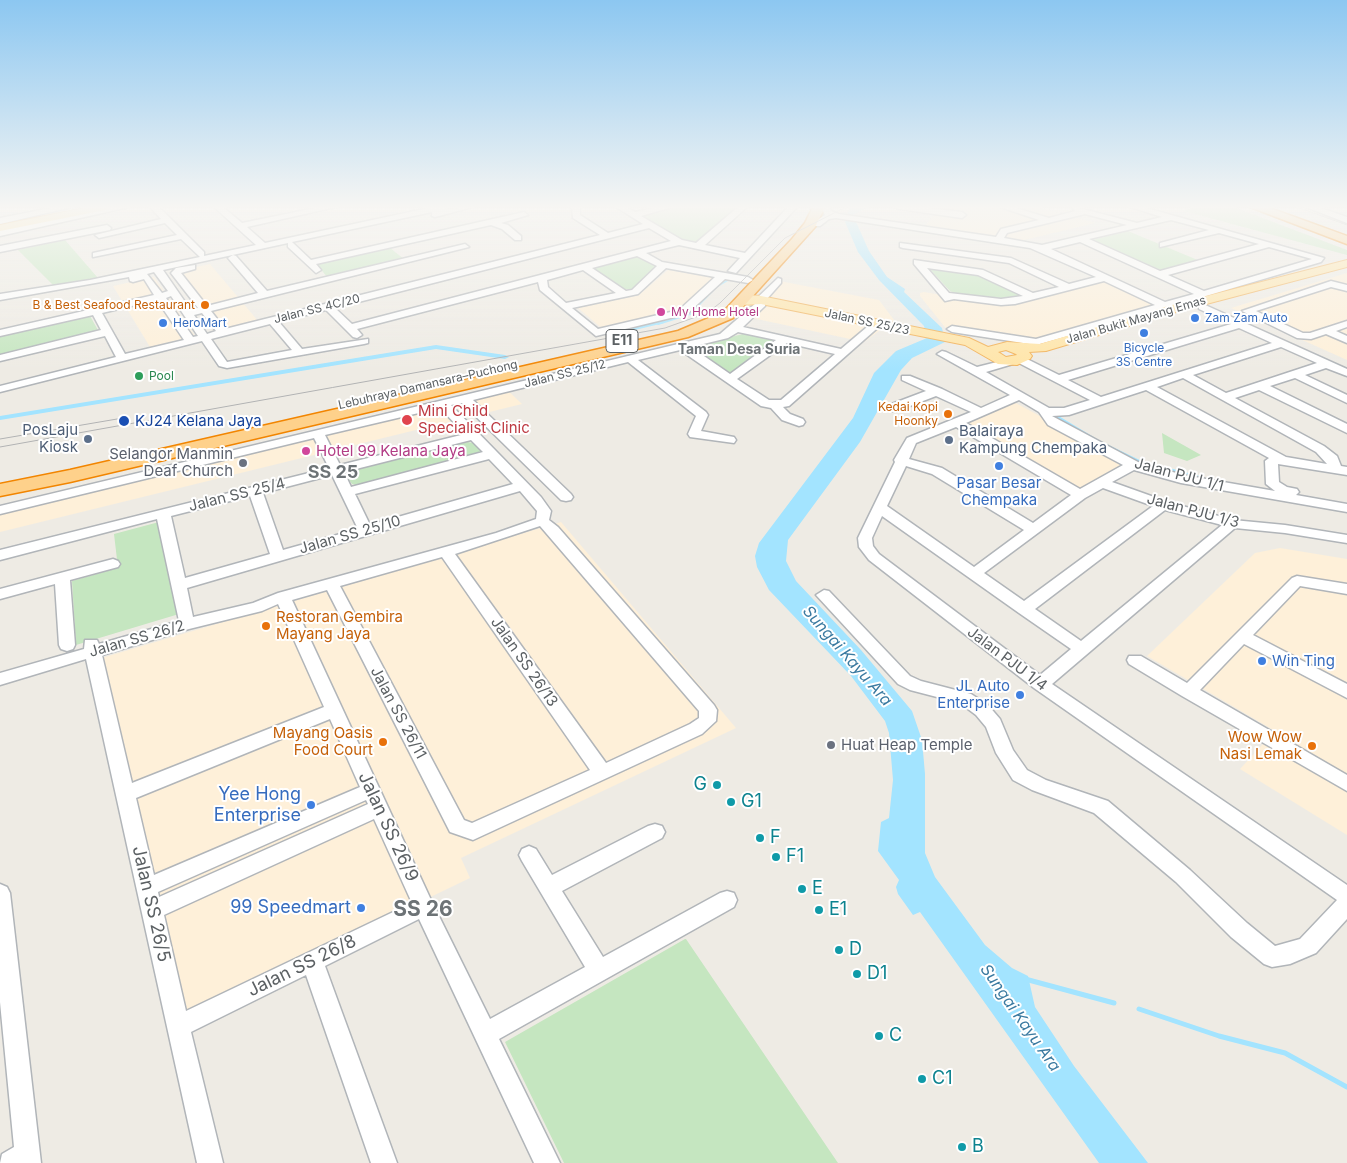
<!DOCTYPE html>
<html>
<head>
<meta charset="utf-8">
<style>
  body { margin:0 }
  canvas { display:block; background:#eeebe4 }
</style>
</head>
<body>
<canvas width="1347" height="1163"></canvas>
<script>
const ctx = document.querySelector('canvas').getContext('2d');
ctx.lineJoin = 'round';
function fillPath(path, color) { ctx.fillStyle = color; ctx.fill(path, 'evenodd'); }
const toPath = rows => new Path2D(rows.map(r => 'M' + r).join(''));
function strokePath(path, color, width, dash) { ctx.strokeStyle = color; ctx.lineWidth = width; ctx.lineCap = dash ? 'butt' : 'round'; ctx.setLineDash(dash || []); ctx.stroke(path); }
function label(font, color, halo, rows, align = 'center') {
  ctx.font = font + ' Inter,sans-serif'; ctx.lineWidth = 4; ctx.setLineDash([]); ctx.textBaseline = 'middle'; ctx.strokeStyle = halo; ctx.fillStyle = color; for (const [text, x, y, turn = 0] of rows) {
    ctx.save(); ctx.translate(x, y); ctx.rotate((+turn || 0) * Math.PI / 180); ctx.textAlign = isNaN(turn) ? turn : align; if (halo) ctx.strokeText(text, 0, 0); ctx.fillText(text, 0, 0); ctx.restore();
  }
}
fillPath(toPath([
  [938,207,1039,207,1095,223,1020,241,925,227],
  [210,264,258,321,214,332,172,272],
  [668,270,716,278,683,310,604,330,578,308,639,295],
  [1347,273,1347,360,1231,308],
  [154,277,195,336,150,347,113,286],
  [1116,279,1175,307,1036,346,948,331,920,296,920,293,924,292,1000,305,1013,305],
  [774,280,879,300,894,320,864,342,743,316],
  [503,386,522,404,0,532,0,506],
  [1014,402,1128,464,1080,491,963,423],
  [561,522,736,728,461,858,470,878,167,1024,88,662],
  [1280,548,1347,559,1347,835,1240,769,1275,731,1147,656,1255,553]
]), '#fef0d9');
fillPath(toPath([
  [676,207,739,207,698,245,684,241,642,215],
  [1192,207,1234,207,1347,250,1347,255,1184,211],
  [1128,231,1200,261,1163,271,1092,240],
  [65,240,98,278,54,286,18,250],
  [389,247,405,260,328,278,318,266,320,263],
  [637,256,658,267,634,289,622,289,592,268],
  [928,267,976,273,1026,296,998,300,960,295,950,291],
  [89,314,99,332,0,356,0,334],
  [747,333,775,340,732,374,695,349,698,345],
  [1162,433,1201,455,1187,461,1164,453],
  [468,442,477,444,483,453,361,486,352,484,347,477,353,470],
  [159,522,179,614,76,645,72,581,118,568,114,534],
  [685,939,686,939,838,1163,564,1163,505,1042]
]), '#c5e6c0');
fillPath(toPath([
  [850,207,868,207,853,215,869,251,887,277,905,289,904,292,942,328,945,342,912,358,901,370,860,442,788,540,786,561,796,581,861,650,912,711,922,740,925,774,925,853,935,877,985,945,1012,968,1028,976,1035,1007,1074,1066,1148,1163,1099,1163,920,912,913,915,898,894,896,887,899,880,878,851,881,822,889,818,893,780,889,733,885,721,851,676,769,590,757,567,755,556,759,543,853,418,874,373,896,351,927,338,924,326,879,280,858,252,845,222]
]), '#a3e4ff');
strokePath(toPath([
  [658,324,690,314,716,287,728,280]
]), '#a3e4ff', 2);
strokePath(toPath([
  [608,335,663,322],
  [1058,417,1098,441,1139,461,1167,469]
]), '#a3e4ff', 2.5);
strokePath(toPath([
  [1163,468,1201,478]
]), '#a3e4ff', 3);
strokePath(toPath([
  [1025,979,1114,1003],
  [1139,1009,1219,1036,1285,1053,1347,1087]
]), '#a3e4ff', 5);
fillPath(toPath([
  [436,345,505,355,509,357,505,359,436,349,0,420,0,416,436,345]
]), '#a3e4ff');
const minor = toPath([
  [56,207,72,207,0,224,0,218,56,207],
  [113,207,129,207,0,236,0,230,113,207],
  [150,207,159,207,204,252,204,256,256,245,214,207,223,207,242,223,320,207,336,207,247,227,265,243,433,207,449,207,446,209,473,207,435,217,432,216,432,212,292,242,311,260,524,212,528,215,501,223,508,225,521,236,521,240,515,240,502,229,491,225,316,264,321,270,316,273,288,247,288,243,163,270,190,309,198,308,171,273,176,268,195,265,195,269,181,273,207,306,258,293,228,258,233,255,236,256,267,291,465,244,469,247,211,311,225,329,600,235,573,218,572,207,580,207,580,215,608,233,643,224,616,207,626,207,635,212,657,207,672,207,641,216,682,240,696,243,738,207,747,207,705,245,745,253,788,207,797,207,736,273,728,271,740,258,679,245,646,253,662,262,748,277,753,280,748,283,725,279,687,314,596,336,540,290,538,282,357,329,362,335,357,338,353,337,326,310,279,322,302,349,368,339,368,343,364,344,227,368,219,366,202,341,0,392,0,386,116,357,105,336,0,361,0,355,101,330,93,315,0,336,0,330,154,295,144,279,133,282,130,281,129,277,0,300,0,294,90,280,200,257,181,239,93,257,93,253,177,235,165,223,99,238,95,235,161,219,150,207],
  [649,228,671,241,352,324,335,308,649,228],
  [637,256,657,266,632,290,626,291,592,268,637,256],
  [666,268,715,277,679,310,598,329,572,308,638,294,666,268],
  [583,270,616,293,566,303,548,287,547,280,583,270],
  [154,272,168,291,162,293,147,274,154,272],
  [171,296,198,336,193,337,166,298,171,296],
  [157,300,184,340,125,354,102,313,157,300],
  [202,313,216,331,207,334,194,315,202,313],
  [270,324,292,350,227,362,211,339,270,324],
  [821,207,829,207,831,211,839,214,996,237,1001,229,1039,220,1000,207,1013,207,1049,218,1075,211,1073,209,1075,207,1137,223,1162,217,1130,207,1143,207,1324,258,1321,262,1172,306,1171,309,1163,309,1036,345,952,332,947,329,952,326,1036,339,1155,305,1104,281,1015,304,1001,305,954,299,945,301,914,264,914,260,983,270,1033,293,1059,287,1009,263,903,248,900,247,900,243,1011,258,1069,284,1096,277,1030,248,836,218,829,219,820,226,814,226,814,222,825,215,821,207],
  [1085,214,1127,225,1042,245,1004,238,1007,233,1085,214],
  [1171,220,1209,230,1160,243,1160,247,1219,233,1259,244,1160,271,1089,239,1171,220],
  [1080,242,1194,294,1165,302,1051,249,1080,242],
  [1269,247,1312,259,1204,291,1168,275,1269,247],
  [927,268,978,275,1023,296,1001,299,949,293,927,268],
  [895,207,919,207,962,212,966,215,962,218,899,209,895,207],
  [1306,207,1318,207,1347,217,1347,223,1306,207],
  [107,225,111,228,110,230,0,252,0,246,107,225],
  [778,278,781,279,781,283,766,300,765,306,743,327,841,349,873,322,877,321,882,324,789,406,783,407,790,414,803,419,805,422,803,425,799,426,782,420,771,408,761,406,680,350,638,360,706,412,708,415,701,431,734,437,736,440,734,443,690,437,688,434,696,416,628,362,473,400,571,494,573,497,571,500,566,501,561,500,462,403,451,405,541,497,551,511,549,520,558,527,714,705,717,710,716,721,702,734,473,840,450,832,327,590,292,600,431,900,490,1019,585,967,522,861,519,855,522,849,529,846,536,849,552,875,648,826,655,824,662,826,665,832,662,838,562,891,603,957,720,893,727,891,734,893,737,900,734,907,499,1039,560,1163,534,1163,419,919,325,966,397,1163,371,1163,306,975,191,1032,223,1163,197,1163,86,659,0,685,0,673,84,649,85,640,97,640,99,644,179,621,157,519,0,560,0,550,329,468,314,438,0,514,0,506,720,334,756,303,757,298,778,278],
  [738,332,776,340,730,374,691,347,728,338,738,332],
  [787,343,835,354,781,400,769,400,737,379,787,343],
  [440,408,465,434,340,465,325,435,440,408],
  [471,440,483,452,351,487,344,472,471,440],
  [489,459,513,484,370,525,355,494,489,459],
  [332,475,358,529,283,550,263,493,332,475],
  [520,491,537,511,536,519,496,533,278,593,253,603,193,617,187,588,520,491],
  [250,496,270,554,185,578,171,516,250,496],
  [540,526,699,711,699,718,690,724,606,763,455,554,540,526],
  [442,557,590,770,472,823,464,820,340,586,442,557],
  [278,604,324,707,132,783,102,655,189,629,262,611,278,604],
  [330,719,360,787,154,875,136,798,330,719],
  [366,800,368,804,159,897,158,892,366,800],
  [374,819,412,903,186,1011,164,915,374,819],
  [1331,281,1347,285,1347,291,1331,287,1256,311,1303,333,1310,333,1347,321,1347,327,1336,331,1347,336,1347,343,1326,334,1311,339,1297,338,1242,311,1331,281],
  [1203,304,1347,369,1347,376,1326,368,1305,375,1347,395,1347,403,1295,378,1270,386,1347,424,1347,433,1259,390,1235,398,1324,446,1337,456,1341,466,1347,467,1347,475,1278,464,1279,482,1287,487,1297,489,1299,492,1296,495,1347,504,1347,512,1181,483,1134,470,1112,482,1168,502,1233,520,1285,525,1347,535,1347,543,1285,533,1235,528,1052,684,1347,885,1347,919,1316,953,1290,964,1272,967,1264,964,1231,937,1176,882,1094,813,1032,790,1013,780,996,753,986,727,976,715,960,703,910,690,898,684,816,595,824,590,829,591,910,676,921,681,971,694,988,705,1000,719,1013,750,1027,770,1046,780,1108,801,1190,870,1247,923,1275,946,1300,939,1337,900,1034,688,869,560,859,547,858,538,895,462,894,460,907,438,971,412,936,396,897,411,889,411,889,405,926,391,902,380,902,376,910,376,942,389,981,408,1010,395,937,354,942,351,946,352,977,367,1009,359,1013,360,1013,364,986,372,1049,408,1064,408,1090,400,1017,362,1017,358,1025,358,1059,375,1231,324,1199,309,1199,305,1203,304],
  [1239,328,1272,343,1101,397,1068,380,1239,328],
  [1281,347,1317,363,1226,393,1193,375,1281,347],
  [1183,378,1316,452,1327,464,1286,457,1157,387,1183,378],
  [1146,390,1269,458,1265,461,1266,484,1275,491,1183,475,1138,462,1052,416,1069,415,1146,390],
  [1019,400,1039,412,1048,425,1123,465,1080,489,966,423,1019,400],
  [956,427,1071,495,1033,523,942,468,909,459,916,443,956,427],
  [906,466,932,474,1024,530,974,567,887,506,906,466],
  [1103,488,1153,506,1024,601,984,573,1085,498,1103,488],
  [1165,510,1222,525,1081,641,1035,609,1165,510],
  [882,516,1019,613,1071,649,1040,675,879,554,873,546,872,538,882,516],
  [113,559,118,561,120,564,118,567,70,580,75,645,73,649,67,651,61,649,59,645,55,584,0,599,0,589,113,559],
  [1297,576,1347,584,1347,594,1300,586,1253,635,1347,684,1347,698,1244,644,1200,690,1347,775,1347,791,1182,696,1129,664,1127,660,1129,656,1141,656,1187,683,1292,578,1297,576],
  [0,884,7,887,10,893,41,1163,0,1163,2,1154,14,1147,0,1002,0,884]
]);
const major = toPath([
  [89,207,110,207,105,210,0,231,0,225,89,207],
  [1347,260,1347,267,1176,312,1046,351,1029,352,1032,356,1030,359,1017,365,998,364,965,345,761,304,742,305,736,301,738,298,750,295,761,296,969,338,988,347,1007,342,1040,344,1168,306,1347,260],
  [1006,350,1016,354,1017,355,1006,357,998,352,1006,350]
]);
const highway = toPath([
  [813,207,825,207,815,227,733,318,688,337,70,482,0,496,0,484,70,470,678,331,723,312,792,239,805,223,813,207],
  [1250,207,1267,207,1347,236,1347,244,1250,207]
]);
strokePath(minor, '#b1b5b9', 3);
strokePath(major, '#f2b259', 2);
strokePath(highway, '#f28500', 3);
fillPath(minor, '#fff');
fillPath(major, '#ffe5a8');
fillPath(highway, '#fed18b');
strokePath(toPath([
  [1297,207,1347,225],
  [0,439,123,418],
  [0,447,665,328,707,313,720,303,785,238,846,207]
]), '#b2b3b4', 1);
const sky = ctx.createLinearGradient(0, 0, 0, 370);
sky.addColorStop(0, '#8cc7f1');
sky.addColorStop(0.56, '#f7f6f3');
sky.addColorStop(1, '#f7f6f300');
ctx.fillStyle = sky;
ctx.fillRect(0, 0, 1347, 370);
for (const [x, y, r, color] of [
  [205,305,5,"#e8710a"],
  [661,312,5,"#d1479c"],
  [1195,318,5,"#3f7fe0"],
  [163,323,5,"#3f7fe0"],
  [1144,333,5,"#3f7fe0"],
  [139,376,5,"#2e9e5b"],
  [948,414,5,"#e8710a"],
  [407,420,6,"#e0444e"],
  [124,421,6,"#1a4fb4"],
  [88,439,5,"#5c6f8a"],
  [949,440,5,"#5c6f8a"],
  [306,451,5,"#d1479c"],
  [243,463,5,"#6b7280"],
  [999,466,5,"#3f7fe0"],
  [266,626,5,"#e8710a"],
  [1262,661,5,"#3f7fe0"],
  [1020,695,5,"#3f7fe0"],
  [383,742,5,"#e8710a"],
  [831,745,5,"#6b7280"],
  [1312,746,5,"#e8710a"],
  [717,785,5,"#0f9aa8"],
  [731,802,5,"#0f9aa8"],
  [311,805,5,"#3f7fe0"],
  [760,838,5,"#0f9aa8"],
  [776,857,5,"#0f9aa8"],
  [802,889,5,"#0f9aa8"],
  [361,908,5,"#3f7fe0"],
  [819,910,5,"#0f9aa8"],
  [839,950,5,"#0f9aa8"],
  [857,974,5,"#0f9aa8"],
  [879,1036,5,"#0f9aa8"],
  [922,1079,5,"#0f9aa8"],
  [962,1147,5,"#0f9aa8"]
]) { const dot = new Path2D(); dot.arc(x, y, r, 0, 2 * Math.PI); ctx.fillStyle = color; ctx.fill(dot); strokePath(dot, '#fff', 2); }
label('12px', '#c56008', '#fff', [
  ["B & Best Seafood Restaurant",195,305],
  ["Kedai Kopi",938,407],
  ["Hoonky",938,421]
], 'right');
label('12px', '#5c6164', '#fff', [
  ["Jalan SS 4C/20",317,309,-14],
  ["Jalan Bukit Mayang Emas",1136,320,-16],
  ["Jalan SS 25/23",867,322,12],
  ["Jalan SS 25/12",565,374,-14],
  ["Lebuhraya Damansara–Puchong",428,385,-13]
]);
label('12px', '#b23c85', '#fff', [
  ["My Home Hotel",671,312]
], 'left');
label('12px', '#366cbe', '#fff', [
  ["Zam Zam Auto",1205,318],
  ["HeroMart",173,323],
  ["Bicycle",1144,348,"center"],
  ["3S Centre",1144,362,"center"]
], 'left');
label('12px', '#27864d', '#fff', [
  ["Pool",149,376]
], 'left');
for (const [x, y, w] of [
  [622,341,32]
]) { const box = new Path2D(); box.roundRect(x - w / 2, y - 11.5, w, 23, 4); ctx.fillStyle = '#fff'; ctx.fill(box); strokePath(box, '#5c6164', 1); }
label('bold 14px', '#5c6164', null, [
  ["E11",622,341]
]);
label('bold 14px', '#6d7376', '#fff', [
  ["Taman Desa Suria",739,350]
]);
label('15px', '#be3a42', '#fff', [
  ["Mini Child",418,411],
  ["Specialist Clinic",418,428]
], 'left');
label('15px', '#164399', '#fff', [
  ["KJ24 Kelana Jaya",135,421]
], 'left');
label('15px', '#4e5e75', '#fff', [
  ["PosLaju",78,430],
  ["Kiosk",78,447],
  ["Balairaya",959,431,"left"],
  ["Kampung Chempaka",959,448,"left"]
], 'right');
label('15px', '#b23c85', '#fff', [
  ["Hotel 99 Kelana Jaya",316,451]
], 'left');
label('15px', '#5b616d', '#fff', [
  ["Selangor Manmin",233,454],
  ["Deaf Church",233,471],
  ["Huat Heap Temple",841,745,"left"]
], 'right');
label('15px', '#5c6164', '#fff', [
  ["Jalan PJU 1/1",1179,475,15],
  ["Jalan SS 25/4",237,495,-14],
  ["Jalan PJU 1/3",1193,511,15],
  ["Jalan SS 25/10",350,535,-16],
  ["Jalan SS 26/2",137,639,-16],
  ["Jalan PJU 1/4",1007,659,37],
  ["Jalan SS 26/13",524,662,55],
  ["Jalan SS 26/11",398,713,62]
]);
label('15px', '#366cbe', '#fff', [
  ["Pasar Besar",999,483],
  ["Chempaka",999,500],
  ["Win Ting",1272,661,"left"],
  ["JL Auto",1010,686,"right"],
  ["Enterprise",1010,703,"right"]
]);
label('15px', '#c56008', '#fff', [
  ["Restoran Gembira",276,617,"left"],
  ["Mayang Jaya",276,634,"left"],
  ["Mayang Oasis",373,733],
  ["Food Court",373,750],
  ["Wow Wow",1302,737],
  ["Nasi Lemak",1302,754]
], 'right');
label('italic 16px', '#3a7aa0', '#fff', [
  ["Sungai Kayu Ara",847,656,49],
  ["Sungai Kayu Ara",1020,1018,55]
]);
label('bold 18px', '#6d7376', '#fff', [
  ["SS 25",333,473]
]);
label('18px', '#0d838f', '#fff', [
  ["G",707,785,"right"],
  ["G1",741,802],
  ["F",770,838],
  ["F1",786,857],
  ["E",812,889],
  ["E1",829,910],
  ["D",849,950],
  ["D1",867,974],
  ["C",889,1036],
  ["C1",932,1079],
  ["B",972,1147]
], 'left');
label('18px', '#366cbe', '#fff', [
  ["Yee Hong",301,795],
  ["Enterprise",301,816],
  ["99 Speedmart",351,908]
], 'right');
label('18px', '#5c6164', '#fff', [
  ["Jalan SS 26/9",388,827,65],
  ["Jalan SS 26/5",151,904,77],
  ["Jalan SS 26/8",302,966,-26]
]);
label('bold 21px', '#6d7376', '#fff', [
  ["SS 26",423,910]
]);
</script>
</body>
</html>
